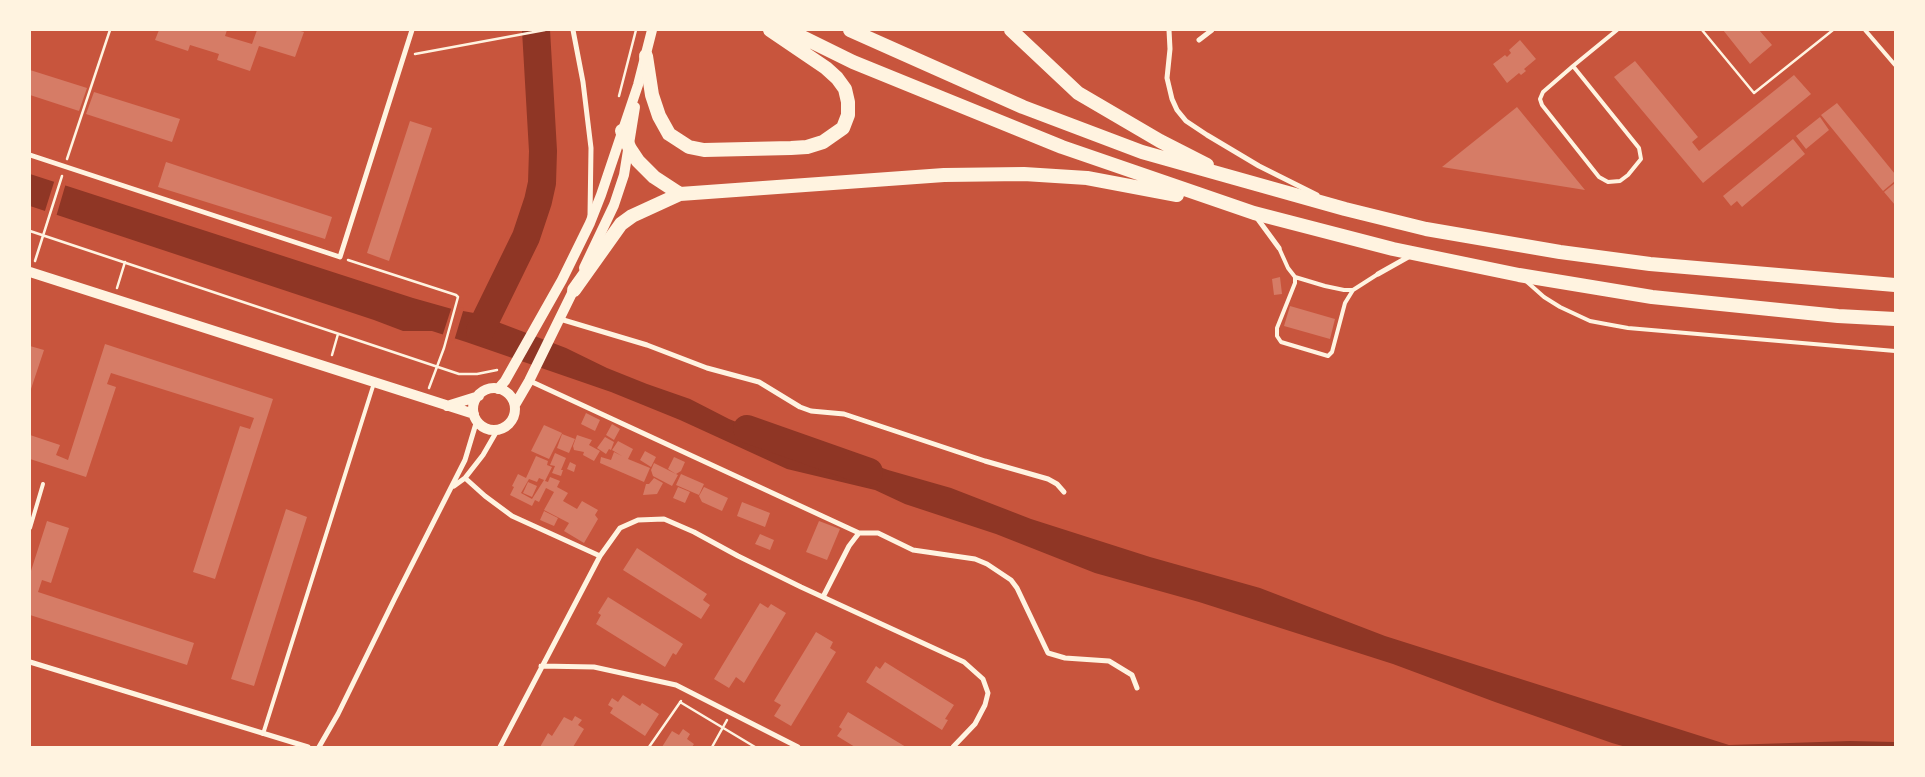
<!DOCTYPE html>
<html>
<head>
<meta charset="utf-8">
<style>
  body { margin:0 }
  #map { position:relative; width:1925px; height:777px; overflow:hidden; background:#c8553d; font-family:Poppins,sans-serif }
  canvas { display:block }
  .frame { position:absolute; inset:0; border:31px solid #fff3e0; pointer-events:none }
</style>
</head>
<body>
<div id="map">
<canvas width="1925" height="777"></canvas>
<div class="frame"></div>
</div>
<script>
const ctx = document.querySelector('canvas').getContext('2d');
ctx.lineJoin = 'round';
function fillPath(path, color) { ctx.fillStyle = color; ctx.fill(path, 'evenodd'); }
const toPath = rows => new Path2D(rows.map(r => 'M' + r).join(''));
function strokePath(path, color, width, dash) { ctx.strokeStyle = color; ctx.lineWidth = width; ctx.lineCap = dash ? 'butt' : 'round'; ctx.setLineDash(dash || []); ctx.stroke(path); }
fillPath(toPath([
  [30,174,413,298,452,309,474,313,566,348,607,368,647,384,690,399,729,419,782,441,833,460,844,454,888,470,951,488,1031,519,1150,557,1260,588,1385,636,1729,745,1850,741,1895,742,1895,747,1626,747,1612,743,1495,702,1393,664,1199,602,1095,573,996,534,905,504,875,490,787,469,680,420,611,392,466,342,432,331,403,331,374,320,30,206]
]), '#8f3625');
fillPath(toPath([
  [55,179,66,183,56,217,44,214],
  [452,306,464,308,454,341,442,337]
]), '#c8553d');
strokePath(toPath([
  [480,331,526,237,538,201,542,183,543,151,536,30],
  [747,429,869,472]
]), '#8f3625', 28);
fillPath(toPath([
  [159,30,227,30,225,36,252,44,257,30,297,30,304,32,295,57,259,46,250,71,217,60,219,54,190,45,188,51,155,40],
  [1723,30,1759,30,1772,45,1750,64],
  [1520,40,1536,59,1524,69,1526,71,1521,75,1519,73,1507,83,1493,64,1505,55,1507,57,1511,53,1509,50],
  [1635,61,1698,137,1692,142,1699,151,1794,75,1811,94,1703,183,1614,77],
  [30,70,87,88,79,111,30,95],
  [94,92,180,119,172,142,86,114],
  [1837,103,1895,174,1895,181,1883,191,1821,115],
  [1517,107,1585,190,1442,167],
  [1820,117,1829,130,1806,149,1796,136],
  [410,121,432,128,389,261,367,253],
  [1793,139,1805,154,1742,207,1737,201,1731,206,1723,196],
  [166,162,332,217,325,239,158,187],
  [1895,183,1895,205,1884,192],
  [1280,277,1282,294,1274,295,1272,279],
  [1290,306,1335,319,1330,339,1284,326],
  [105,344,273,399,215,579,193,572,240,426,250,429,254,418,111,373,107,384,116,387,86,477,30,459,30,435,60,445,56,455,68,460],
  [30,346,44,350,30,392],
  [586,413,600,420,595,431,581,424],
  [612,424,620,429,614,440,606,435],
  [544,425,562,433,549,459,531,451],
  [562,434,575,439,569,453,557,448],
  [577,435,592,440,589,445,600,451,594,461,583,455,584,452,574,450,573,446],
  [605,437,614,442,611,450,609,449,606,454,597,448],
  [618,441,633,449,628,459,650,468,644,482,600,463,601,457,611,460,614,452,622,456,612,450],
  [645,451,656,457,651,467,640,460],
  [555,453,566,458,561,470,563,470,561,476,552,473,555,466,550,465],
  [536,456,548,461,547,465,552,467,545,481,548,482,550,477,560,481,557,487,568,493,563,501,577,509,582,501,598,510,595,515,598,519,584,543,564,531,569,523,544,510,554,492,546,488,539,502,535,500,532,506,510,495,514,487,512,486,518,474,526,478],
  [539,478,544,480,532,499,521,493,529,479,537,482],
  [674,457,685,462,681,471,676,474,668,469],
  [570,462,576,465,574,472,567,469],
  [654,463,678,475,672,486,653,476,651,470],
  [681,474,704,484,699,495,676,485],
  [654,478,663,483,657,494,643,495,646,484,649,484],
  [528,482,537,486,532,497,523,493],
  [678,487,690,492,685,503,673,498],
  [704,487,728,498,722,511,702,502,699,496],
  [742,502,770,513,765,527,737,516],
  [286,509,307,517,254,686,231,679],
  [544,511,558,518,554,526,540,520],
  [47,521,69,528,51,583,42,580,38,592,194,643,187,665,30,615,30,574],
  [819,521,840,529,827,560,806,552],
  [760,534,774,540,770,550,755,544],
  [637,548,707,594,703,600,710,605,701,619,623,570],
  [608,597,683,644,676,655,673,653,665,667,596,624,601,615,598,613],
  [760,603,768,608,771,604,786,613,744,683,736,677,729,688,714,679],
  [816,632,833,642,830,648,836,652,791,726,774,716,781,705,774,701],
  [885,662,954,705,945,719,948,720,942,730,866,682,876,666,880,669],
  [623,695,640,706,642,703,659,714,645,736,610,713,613,708,608,705,612,698,618,702],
  [848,712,906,747,855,747,837,736,842,729,839,727],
  [575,716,582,720,578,725,584,729,573,747,540,747,548,733,552,736,564,717,572,721],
  [683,729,690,734,687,739,694,744,692,747,662,747,672,731,679,735]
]), '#d67c66');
strokePath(toPath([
  [1702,30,1754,93,1833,30],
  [415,54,545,30],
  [619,96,636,30],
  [67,159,110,30],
  [30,231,459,374,477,374,497,370],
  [348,260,456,295,458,297,444,348,429,388],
  [35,261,62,176],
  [117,288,125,262],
  [332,355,338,334],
  [680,702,755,747],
  [649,747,681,701],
  [712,747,727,720]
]), '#fff3e0', 2.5);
strokePath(toPath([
  [1865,30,1895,65],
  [1573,66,1639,148,1641,159,1628,175,1620,181,1608,182,1599,177,1542,105,1540,99,1543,92,1573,66,1617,30],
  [1279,248,1288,268,1295,277,1325,286,1344,290,1353,290,1378,274],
  [1295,277,1295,283,1277,328,1277,336,1281,342,1328,356,1332,352,1345,303,1353,290],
  [1526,281,1544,297,1560,307,1590,321,1606,324,1628,328,1895,351],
  [30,528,43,484],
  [263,734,374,383]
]), '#fff3e0', 4);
strokePath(toPath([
  [573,30,583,82,591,148,590,216],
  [1169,30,1170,49,1167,78,1172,99,1177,110,1186,121,1207,135,1259,166,1317,195],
  [1199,40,1212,30],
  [30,155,340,257,412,30],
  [1257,218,1279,248],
  [1378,274,1410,256],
  [560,319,647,345,707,368,759,382,800,407,811,411,844,414,985,461,1048,479,1057,484,1064,492],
  [530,381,859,533],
  [465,478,485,496,512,516,600,556],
  [454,486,465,478,483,455,498,429],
  [823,597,849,546,859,533,878,533,913,550,975,559,987,564,1011,580,1017,588,1048,653,1065,658,1109,661,1132,675,1137,688],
  [30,662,308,747],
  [541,666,594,667,676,685,798,747],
  [319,747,338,714,395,598,465,460,477,420],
  [500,747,600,556,620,528,638,520,664,519,694,532,738,556,801,587,964,662,983,679,988,693,985,705,975,724,953,747]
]), '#fff3e0', 5);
strokePath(toPath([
  [584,268,614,205,624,175,635,107],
  [30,272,474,414],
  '473 409a21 21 0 1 1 42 0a21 21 0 1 1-42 0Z',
  [498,389,505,381,562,280,590,223,601,195,638,85,652,30],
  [515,405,529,381,577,283],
  [447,406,479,396]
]), '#fff3e0', 10);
strokePath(toPath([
  [788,30,853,62,1062,147,1254,213,1393,249,1519,275,1652,297,1838,316,1895,319],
  [850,30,1023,107,1142,152,1345,209,1426,229,1560,252,1650,264,1895,285],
  [1011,30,1078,93,1160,141,1207,165],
  [646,56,652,95,659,116,669,134,689,147,704,150,791,148,807,147,823,142,843,128,848,115,848,102,845,89,837,78,826,68,770,30],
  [622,131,630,149,638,161,654,177,680,194],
  [574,290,621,224,632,216,680,194,944,175,1024,174,1087,178,1177,195]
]), '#fff3e0', 14);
</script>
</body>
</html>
